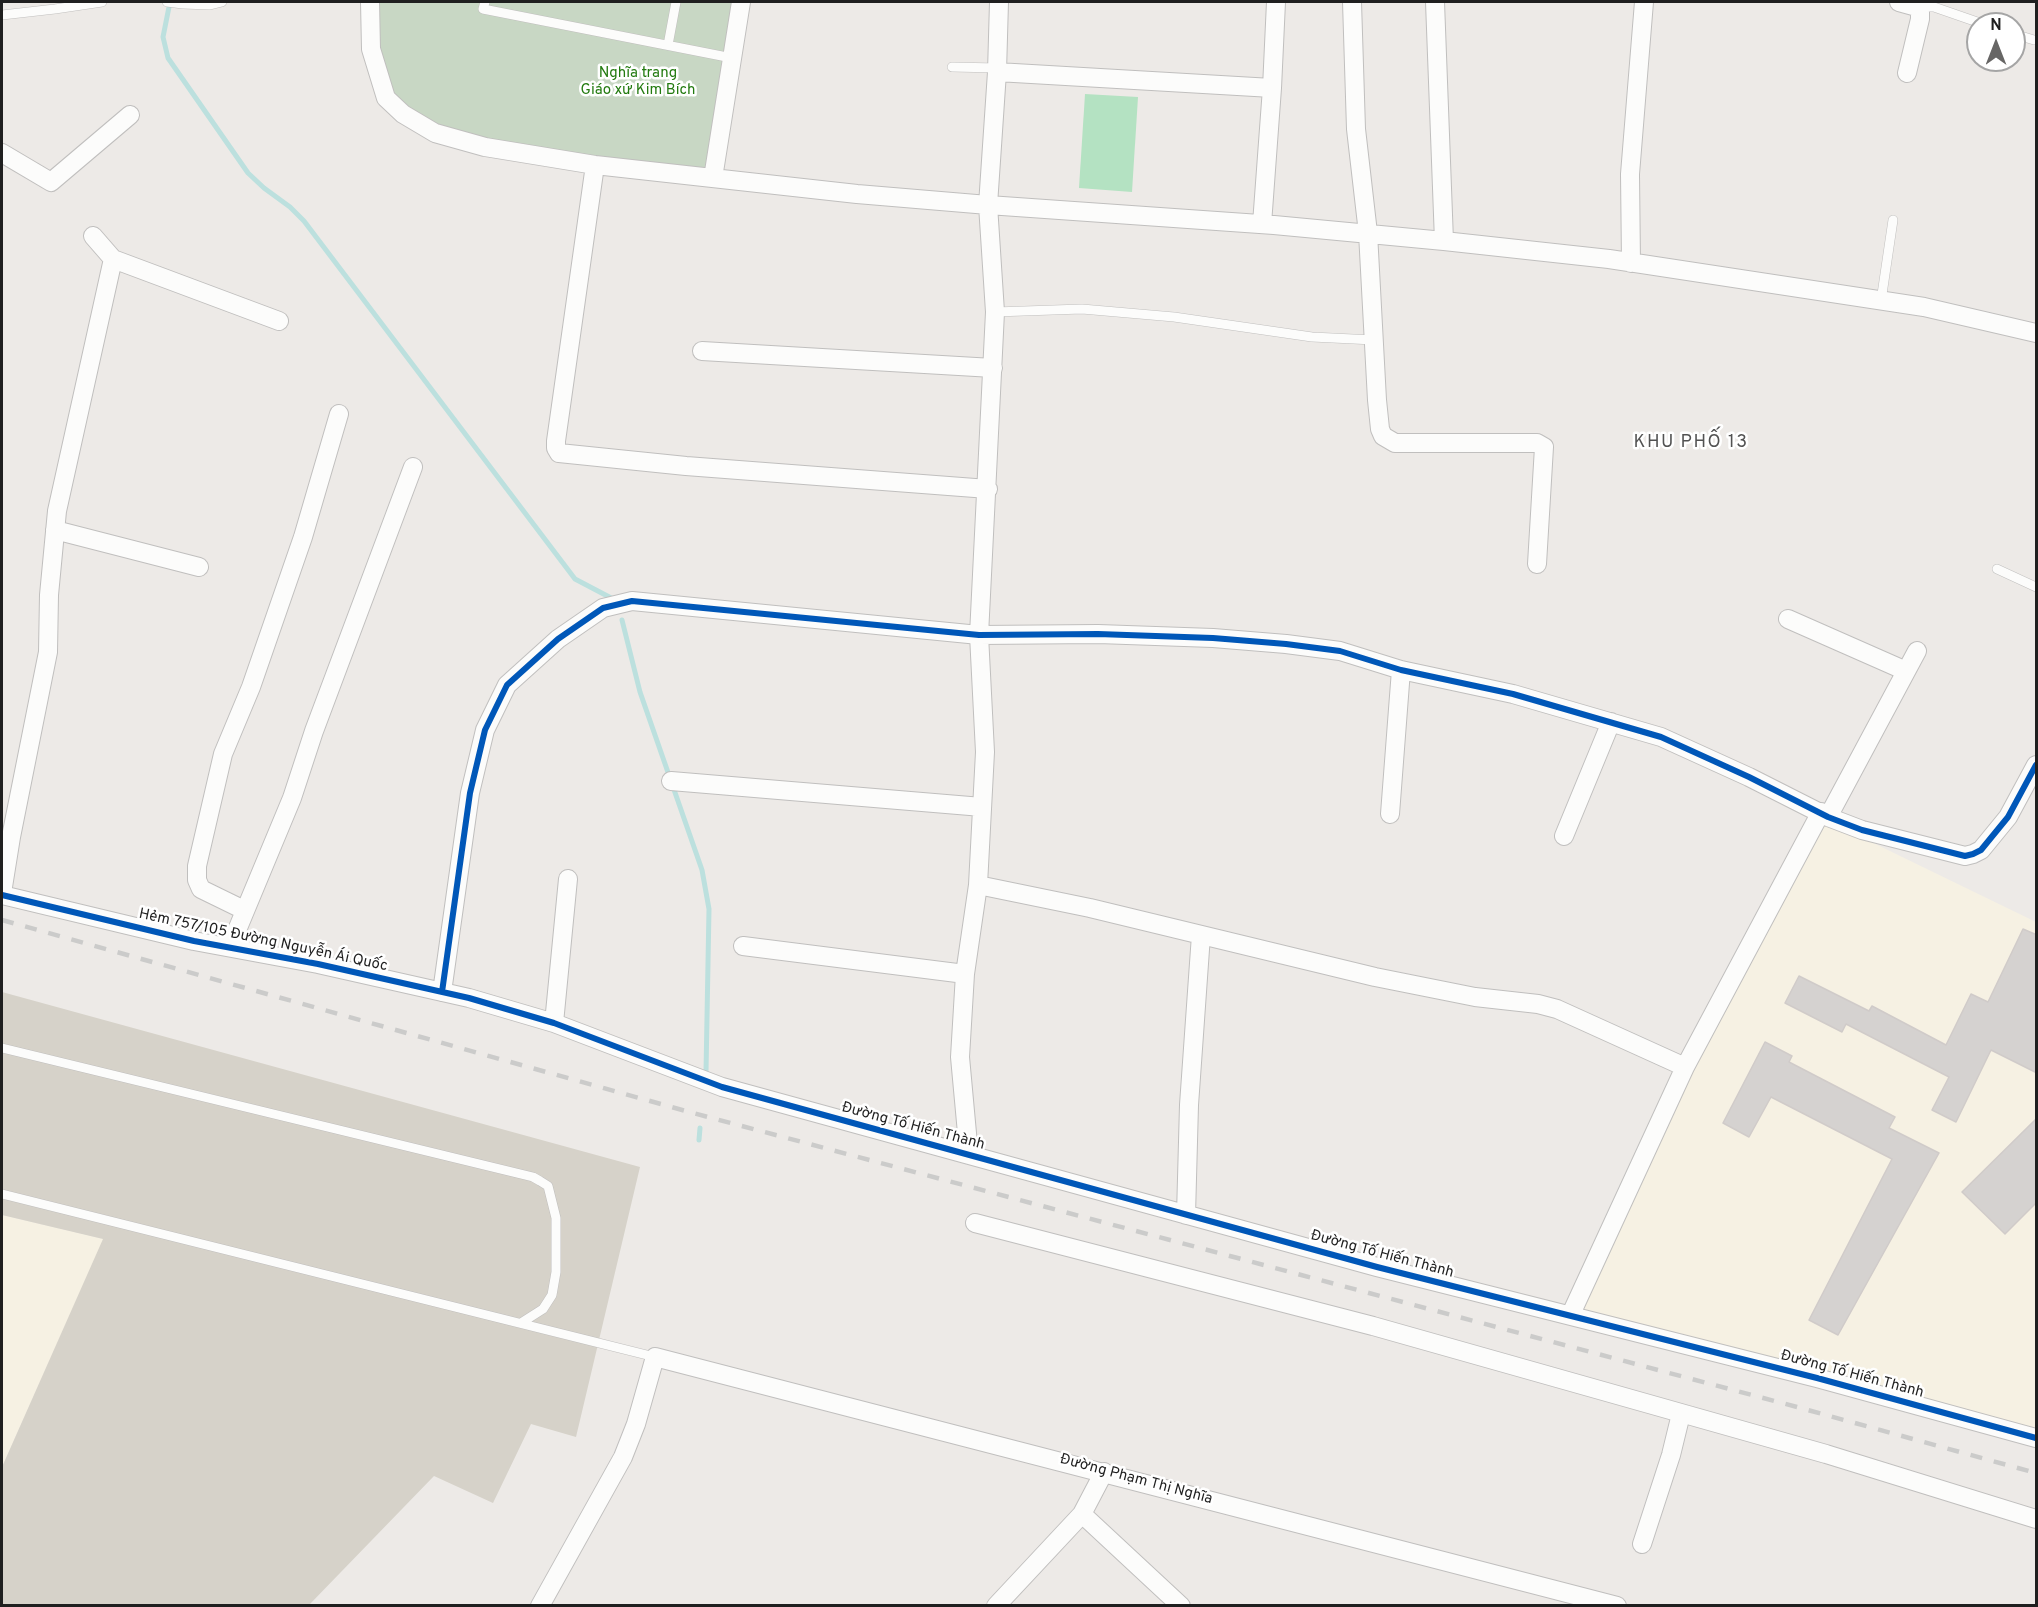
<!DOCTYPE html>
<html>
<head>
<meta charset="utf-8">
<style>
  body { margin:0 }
  #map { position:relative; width:2038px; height:1607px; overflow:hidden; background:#edeae7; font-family:Overpass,sans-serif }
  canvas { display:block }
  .frame { position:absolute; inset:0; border:3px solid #1f1f1f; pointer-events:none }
  .north { position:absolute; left:1966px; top:12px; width:60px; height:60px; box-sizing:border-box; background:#fff; border:2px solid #a5a5a5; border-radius:50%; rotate:0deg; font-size:16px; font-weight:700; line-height:24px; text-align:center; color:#1f1f1f }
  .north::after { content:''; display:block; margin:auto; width:21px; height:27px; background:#676665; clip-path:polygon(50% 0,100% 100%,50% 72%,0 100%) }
</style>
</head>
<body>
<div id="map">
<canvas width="2038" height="1607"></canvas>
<div class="frame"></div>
<div class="north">N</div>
</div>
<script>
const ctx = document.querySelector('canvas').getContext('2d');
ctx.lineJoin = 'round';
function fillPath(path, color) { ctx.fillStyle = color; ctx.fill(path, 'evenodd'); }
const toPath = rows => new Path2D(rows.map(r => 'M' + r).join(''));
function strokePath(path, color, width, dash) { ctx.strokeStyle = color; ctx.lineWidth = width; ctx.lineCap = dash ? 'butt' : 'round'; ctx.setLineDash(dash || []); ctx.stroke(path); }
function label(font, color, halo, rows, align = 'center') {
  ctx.font = font + ' Overpass,sans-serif'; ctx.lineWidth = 5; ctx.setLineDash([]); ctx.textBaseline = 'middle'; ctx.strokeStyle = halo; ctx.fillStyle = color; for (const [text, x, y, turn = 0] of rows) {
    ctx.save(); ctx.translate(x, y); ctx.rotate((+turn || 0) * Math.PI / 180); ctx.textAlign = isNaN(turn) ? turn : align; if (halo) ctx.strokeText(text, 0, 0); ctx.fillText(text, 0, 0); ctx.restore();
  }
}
fillPath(toPath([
  [1824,819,2036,922,2036,1430,1581,1310,1690,1070],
  [2,1215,104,1239,2,1467]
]), '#f6f1e3');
fillPath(toPath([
  [2,992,640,1167,576,1437,531,1424,493,1503,434,1476,309,1605,2,1605,2,1467,103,1239,2,1215]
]), '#d6d2c9');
fillPath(toPath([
  [377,2,734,2,708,171,596,159,488,141,438,127,407,109,391,94,377,47]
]), '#c8d7c4');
fillPath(toPath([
  [1085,94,1138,97,1132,192,1079,188]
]), '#b4e2c2');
strokePath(toPath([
  [170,2,163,37,168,58,248,173,264,188,290,207,304,221,575,579,615,600],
  [622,620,640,692,702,870,709,909,706,1072],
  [699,1140,700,1128]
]), '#bce0de', 5);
const building = toPath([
  [2023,929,2037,935,2037,1073,1991,1050,1956,1122,1932,1110,1949,1077,1846,1024,1842,1032,1785,1003,1799,976,1869,1011,1872,1006,1946,1045,1971,994,1988,1002,2023,929],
  [1765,1042,1792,1056,1789,1062,1895,1117,1889,1128,1939,1153,1838,1335,1809,1320,1892,1159,1771,1097,1749,1137,1723,1123,1765,1042],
  [2037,1118,2037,1202,2005,1234,1962,1192,2037,1118]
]);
fillPath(building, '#d5d2d0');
strokePath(building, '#d0cbc9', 1.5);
const service = toPath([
  [167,2,183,4,210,5,222,2],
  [485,2,483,9,732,58],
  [1917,7,1934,7,1983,24],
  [2,15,55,9,102,2],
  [2014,34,2034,40],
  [668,45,676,2],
  [952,67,997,68],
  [1881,301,1893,220],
  [995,312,1082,309,1174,317,1312,337,1374,340],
  [1997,569,2036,587],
  [2,1048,533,1177,540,1181,548,1186,556,1218,556,1272,552,1295,543,1309,521,1323],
  [2,1194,655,1357]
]);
const minor = toPath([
  [370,2,371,49,386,98,403,114,435,133,485,147,595,165,857,194,988,205,1274,225,1444,241,1609,259,1924,307,2036,333],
  [1352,2,1356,129,1368,233,1377,400,1380,429,1383,436,1395,443,1537,443,1544,447,1537,564],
  [1435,2,1444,241],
  [1899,2,1917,7,1920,12,1920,19,1907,73],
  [997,72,1272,88,1262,224],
  [1272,88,1276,2],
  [2,153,51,182,130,115],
  [595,165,556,441,556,448,559,453,686,466,988,489],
  [713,178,741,2],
  [93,236,113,259,279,321],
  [1631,263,1630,174,1644,2],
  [702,351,993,368],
  [55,530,199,567],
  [1788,619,1906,671],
  [671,781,982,807],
  [1390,814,1401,670],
  [1828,817,1917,651],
  [1564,836,1611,722],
  [978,885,1090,908,1375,977,1475,997,1538,1004,1557,1009,1685,1067],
  [2,893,11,837,48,652,49,595,57,511,113,259],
  [2,895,194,941,318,964,469,998,554,1023,722,1087,1377,1267,1817,1378,2036,1438],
  [244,910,201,889,197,880,197,866,223,754,251,687,303,537,339,414],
  [743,946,965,974],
  [230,947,292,798,314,731,413,467],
  [442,992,470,793,485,730,507,685,558,639,603,608,632,601,979,635,1098,634,1213,638,1286,644,1340,651,1401,670,1513,694,1661,737,1749,777,1828,817,1862,830,1965,856,1973,854,1981,850,2008,817,2036,765],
  [554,1023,568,879],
  [969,1155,960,1057,965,974,978,885,985,752,979,635,995,312,988,205,997,72,999,2],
  [1186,1215,1189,1105,1201,935],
  [975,1223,1373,1326,1826,1454,2036,1519],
  [1571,1314,1685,1067,1821,812],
  [1082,1514,1181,1606],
  [1642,1544,1671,1455,1681,1414],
  [540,1606,623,1457,636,1424,655,1357,1617,1606],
  [996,1606,1082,1514,1104,1472]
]);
strokePath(service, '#c0bfbe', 10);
strokePath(minor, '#c0bfbe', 20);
strokePath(service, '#fcfcfb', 9);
strokePath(minor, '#fcfcfb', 18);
strokePath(toPath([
  [2,920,693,1113,1797,1407,2036,1473]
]), '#cbcbca', 4.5, [12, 12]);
strokePath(toPath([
  [2,895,194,941,318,964,469,998,554,1023,722,1087,1377,1267,1817,1378,2036,1438],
  [442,992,470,793,485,730,507,685,558,639,603,608,632,601,979,635,1098,634,1213,638,1286,644,1340,651,1401,670,1513,694,1661,737,1749,777,1828,817,1862,830,1965,856,1973,854,1981,850,2008,817,2036,765]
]), '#0057b8', 6);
label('15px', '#227a0f', '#fff', [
  ["Nghĩa trang",638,74],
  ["Giáo xứ Kim Bích",638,91]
]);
label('15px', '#1f1f1f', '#fff', [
  ["Hẻm 757/105 Đường Nguyễn Ái Quốc",263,941,12],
  ["Đường Tố Hiến Thành",913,1127,15],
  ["Đường Tố Hiến Thành",1382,1255,15],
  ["Đường Tố Hiến Thành",1852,1375,15],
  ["Đường Phạm Thị Nghĩa",1136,1480,15]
]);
ctx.letterSpacing = '1.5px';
label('18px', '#525252', '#fff', [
  ["KHU PHỐ 13",1691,443]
]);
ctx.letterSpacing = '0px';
</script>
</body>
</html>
